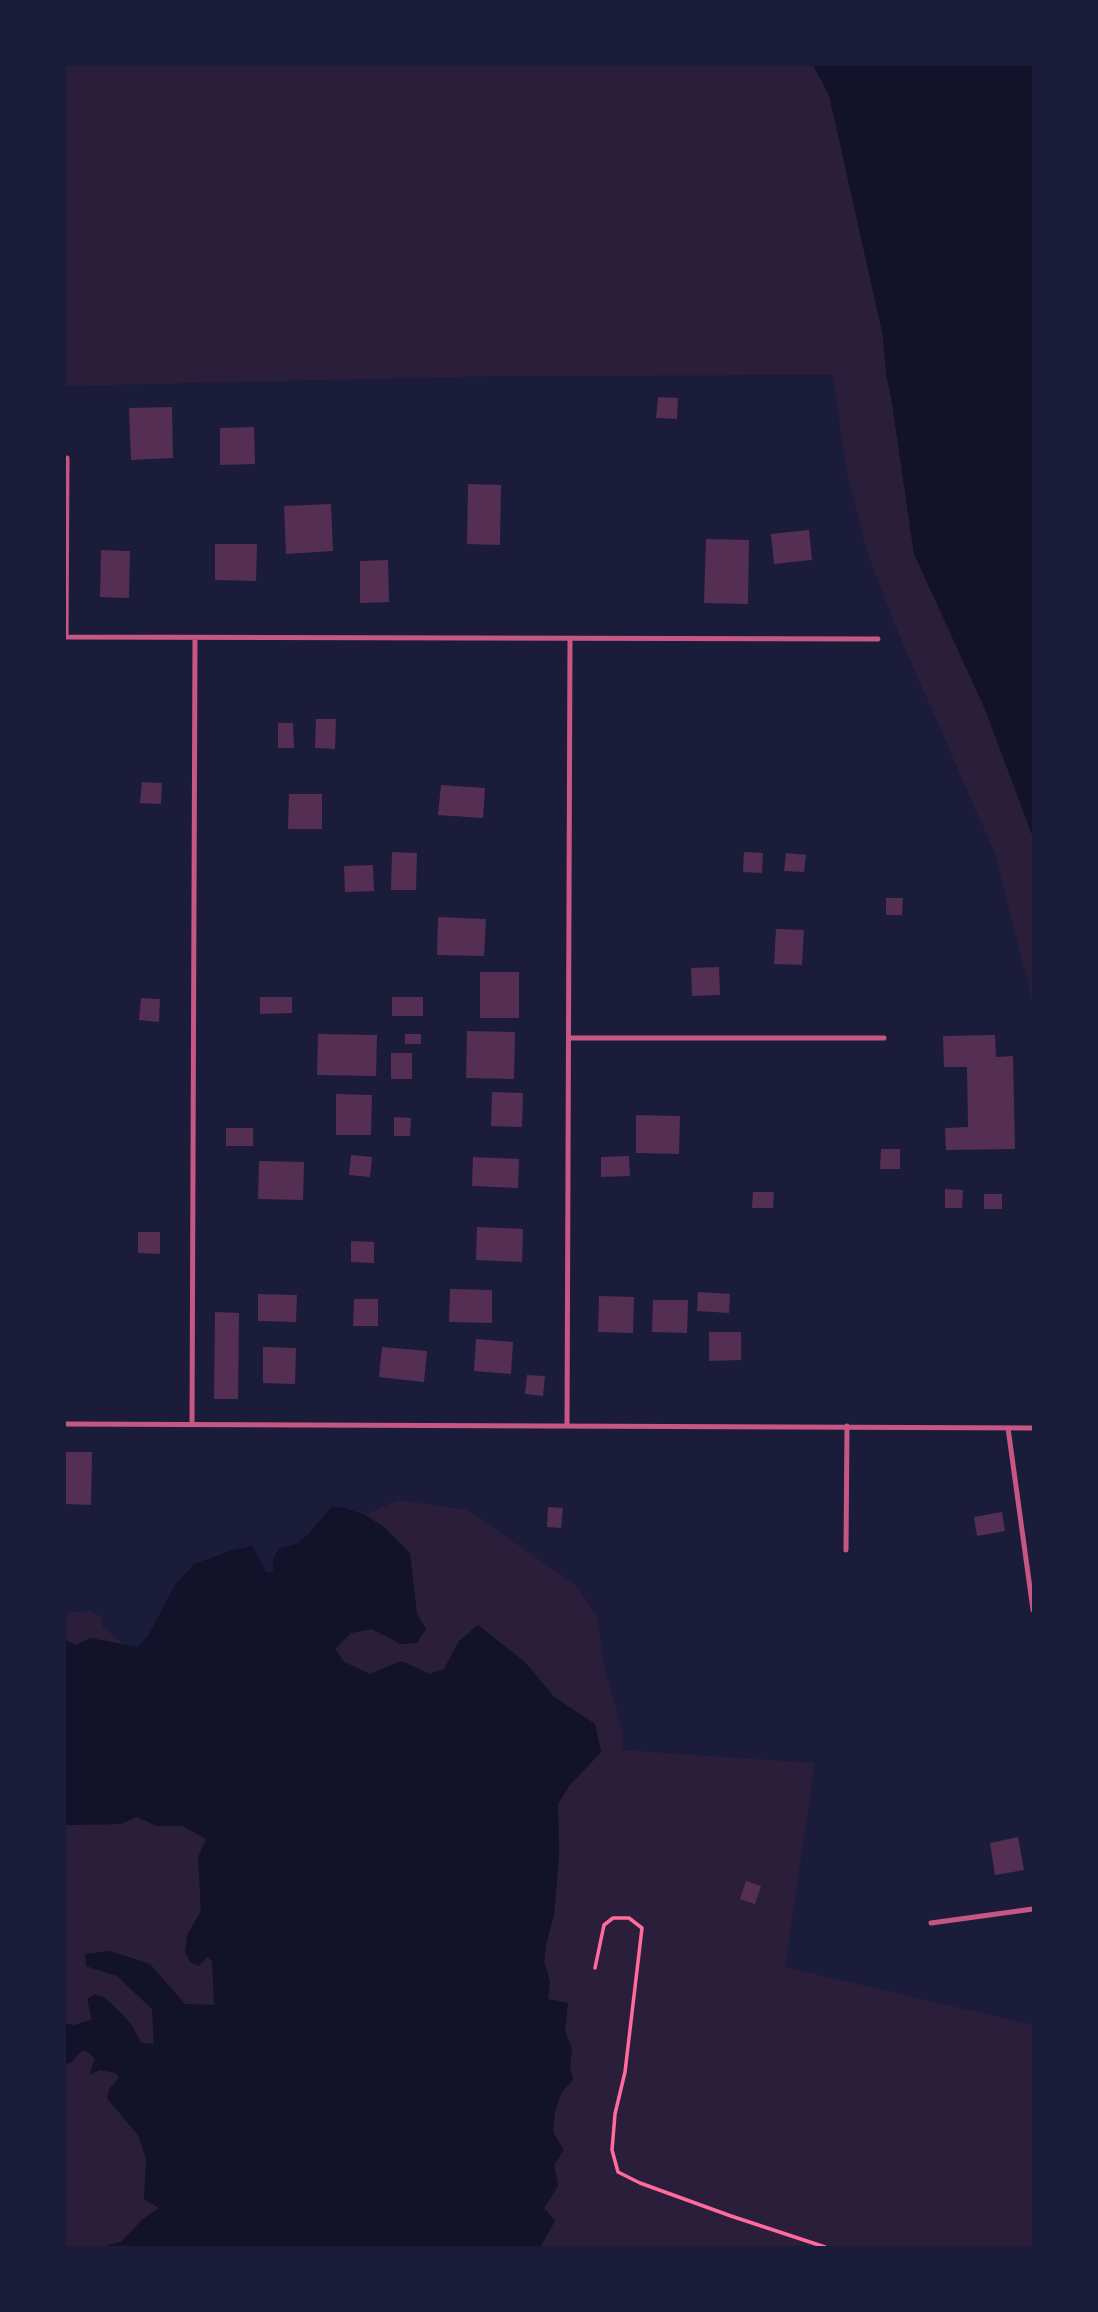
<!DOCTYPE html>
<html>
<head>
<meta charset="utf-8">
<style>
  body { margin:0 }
  #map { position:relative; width:1098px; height:2312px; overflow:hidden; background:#1b1b3a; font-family:"Crimson Pro",serif }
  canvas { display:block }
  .frame { position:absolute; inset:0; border:66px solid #1b1b3a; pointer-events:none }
</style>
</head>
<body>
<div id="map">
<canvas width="1098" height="2312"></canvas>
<div class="frame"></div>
</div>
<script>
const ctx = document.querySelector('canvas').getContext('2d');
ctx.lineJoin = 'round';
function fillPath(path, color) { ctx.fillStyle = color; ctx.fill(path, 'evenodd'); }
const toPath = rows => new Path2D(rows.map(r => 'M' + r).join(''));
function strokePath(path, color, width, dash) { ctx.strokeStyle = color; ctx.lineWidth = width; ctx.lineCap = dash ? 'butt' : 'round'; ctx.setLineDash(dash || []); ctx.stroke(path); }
fillPath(toPath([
  [65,65,813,65,829,95,883,336,886,374,892,403,914,553,985,709,1033,837,1033,1003,995,854,894,623,866,548,846,469,833,375,501,376,65,386],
  [399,1500,467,1510,576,1585,597,1616,604,1665,623,1734,622,1750,815,1763,785,1967,1033,2025,1033,2247,540,2247,555,2221,544,2208,558,2186,554,2165,563,2150,553,2133,555,2111,562,2092,573,2080,570,2067,572,2049,565,2031,568,2004,548,1999,550,1981,544,1962,546,1944,554,1915,556,1892,559,1855,558,1804,569,1786,601,1752,595,1724,554,1697,525,1662,459,1641,444,1669,430,1674,401,1661,370,1674,344,1662,335,1649,351,1633,372,1629,401,1644,417,1643,415,1599,384,1527,365,1515],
  [91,1611,101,1617,103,1628,129,1647,90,1638,76,1645,65,1640,65,1613],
  [137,1817,157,1826,183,1826,207,1839,199,1871,201,1911,187,1935,212,1961,215,2005,185,2004,150,1964,110,1951,86,1966,117,1976,152,2009,154,2044,141,2043,131,2024,91,2012,92,2019,74,2025,65,2024,65,1825,120,1824],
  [86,2050,95,2059,89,2075,100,2070,116,2073,120,2078,110,2088,107,2098,138,2135,147,2159,144,2199,159,2208,142,2220,121,2242,103,2247,65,2247,65,2065,72,2062,80,2052]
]), '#2a1e3b');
fillPath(toPath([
  [813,65,1033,65,1033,837,985,709,914,554,892,403,886,374,883,336,829,95],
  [331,1507,345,1508,365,1515,384,1527,410,1553,417,1614,426,1629,417,1643,401,1644,372,1629,351,1633,335,1649,344,1662,370,1674,401,1661,430,1674,444,1669,459,1641,478,1625,525,1662,554,1697,595,1724,601,1752,569,1786,558,1804,559,1855,554,1915,546,1944,544,1962,550,1981,548,1999,568,2003,565,2031,572,2049,570,2067,573,2080,562,2092,555,2111,553,2132,564,2150,554,2165,558,2186,544,2208,555,2221,540,2247,103,2247,121,2242,142,2220,159,2208,144,2199,146,2159,138,2135,107,2098,110,2088,119,2077,116,2073,100,2070,89,2075,95,2059,86,2050,80,2052,72,2062,65,2065,65,2024,74,2025,92,2020,87,1999,95,1994,105,1998,119,2011,131,2024,141,2043,154,2044,152,2009,117,1976,86,1966,85,1954,110,1951,150,1964,185,2004,214,2005,212,1961,207,1957,199,1966,190,1962,185,1952,187,1935,201,1911,198,1857,206,1839,183,1826,157,1826,137,1817,120,1824,65,1825,65,1640,76,1645,90,1638,138,1647,148,1636,175,1585,194,1564,233,1550,252,1546,266,1572,273,1572,273,1559,279,1548,296,1544,308,1535]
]), '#12122b');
fillPath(toPath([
  [658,397,678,398,677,419,656,418],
  [172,407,173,458,131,460,129,408],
  [254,427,255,464,220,465,220,428],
  [468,484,501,485,500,545,467,544],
  [331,504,333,551,286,554,284,506],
  [809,530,812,560,774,564,771,534],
  [706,539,749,540,748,604,704,603],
  [215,544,257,544,256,581,215,580],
  [101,550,130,551,129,598,100,597],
  [388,560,389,602,360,603,360,561],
  [316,719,336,719,335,749,315,748],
  [278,723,293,723,294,748,278,748],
  [142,782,162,783,161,804,140,803],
  [441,785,485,788,483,818,438,815],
  [289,794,322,794,322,829,288,829],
  [392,852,417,853,416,890,391,890],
  [744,852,763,853,762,873,743,872],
  [786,853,806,855,804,872,784,871],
  [373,865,374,891,345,892,344,866],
  [886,898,903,898,902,915,886,915],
  [438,917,486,919,484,956,437,955],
  [776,929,804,930,802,965,774,964],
  [719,967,720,995,692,996,691,968],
  [480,972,519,972,519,1018,480,1018],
  [260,997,292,997,292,1013,260,1014],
  [392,997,423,997,423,1016,392,1016],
  [141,998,160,999,159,1022,139,1020],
  [467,1031,515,1032,514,1079,466,1078],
  [318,1034,377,1035,376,1076,317,1075],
  [405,1034,421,1034,421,1044,405,1044],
  [995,1035,996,1057,1013,1056,1015,1149,946,1150,945,1128,968,1127,967,1067,944,1067,943,1036],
  [391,1053,412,1053,412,1079,391,1079],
  [492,1092,523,1093,522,1127,491,1126],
  [336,1094,372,1095,371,1135,336,1135],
  [636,1115,680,1116,679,1154,636,1153],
  [394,1117,411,1118,410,1136,394,1136],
  [226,1128,253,1128,253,1146,226,1146],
  [881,1149,900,1149,900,1169,880,1169],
  [351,1155,372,1157,370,1177,349,1175],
  [629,1156,630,1176,601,1177,601,1157],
  [473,1157,519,1159,518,1188,472,1186],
  [259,1161,304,1162,303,1200,258,1199],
  [945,1189,963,1190,962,1208,945,1208],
  [753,1192,774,1192,773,1208,752,1208],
  [984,1194,1002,1194,1002,1209,984,1209],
  [477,1227,523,1229,522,1262,476,1260],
  [138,1232,160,1232,160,1254,138,1253],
  [351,1241,374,1242,374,1263,351,1262],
  [450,1289,492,1290,492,1323,449,1322],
  [698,1292,730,1294,729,1313,697,1311],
  [258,1294,297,1295,296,1322,258,1321],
  [599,1296,634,1297,633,1333,598,1332],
  [354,1299,378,1299,378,1326,353,1326],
  [653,1300,688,1300,687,1333,652,1332],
  [215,1312,239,1313,238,1399,214,1399],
  [709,1332,741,1332,741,1360,709,1361],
  [476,1339,513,1342,511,1374,474,1371],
  [263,1347,296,1348,295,1384,263,1383],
  [382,1347,427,1351,424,1382,379,1377],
  [527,1375,545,1376,543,1396,525,1394],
  [65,1452,92,1452,91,1505,65,1504],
  [548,1507,563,1508,561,1528,547,1527],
  [1002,1512,1005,1531,977,1536,974,1517],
  [1018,1837,1024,1870,995,1875,990,1843],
  [746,1881,761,1886,755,1904,740,1899]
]), '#542f53');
strokePath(toPath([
  [595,1968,604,1925,613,1918,629,1918,642,1928,625,2072,615,2114,612,2150,618,2172,640,2183,731,2216,825,2247]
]), '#ff6b9d', 3.5);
strokePath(toPath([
  [67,458,66,637,878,639],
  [569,1038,884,1038],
  [65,1424,1033,1428],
  [192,1425,195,638],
  [567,1425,570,638],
  [1008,1428,1033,1610],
  [846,1550,847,1426],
  [931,1923,1033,1909]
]), '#c65784', 5);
</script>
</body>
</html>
